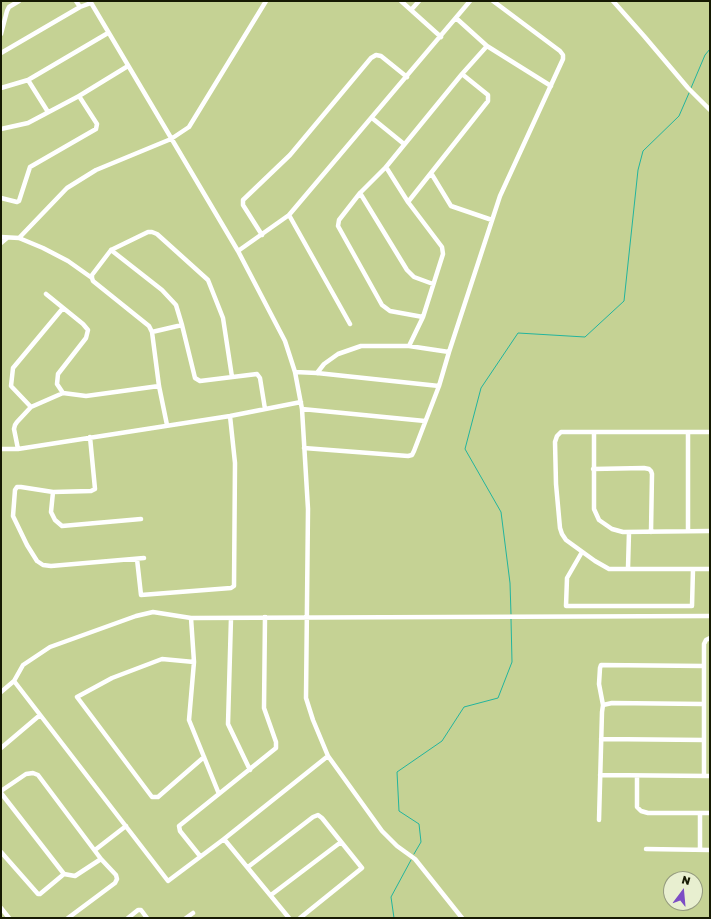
<!DOCTYPE html>
<html>
<head>
<meta charset="utf-8">
<style>
  body { margin:0 }
  #map { position:relative; width:711px; height:919px; overflow:hidden; background:#c5d294; font-family:"Golos Text",sans-serif }
  canvas { display:block }
  .frame { position:absolute; inset:0; border:2px solid #161a03; pointer-events:none }
  .north { position:absolute; left:663px; top:871px; width:40px; height:40px; box-sizing:border-box; background:#e8efd0; border:1px solid #949a7e; border-radius:50%; rotate:16deg; font-size:11px; font-weight:700; line-height:16px; text-align:center; color:#161a03 }
  .north::after { content:''; display:block; margin:auto; width:14px; height:18px; background:#7c4dc5; clip-path:polygon(50% 0,100% 100%,50% 72%,0 100%) }
</style>
</head>
<body>
<div id="map">
<canvas width="711" height="919"></canvas>
<div class="frame"></div>
<div class="north">N</div>
</div>
<script>
const ctx = document.querySelector('canvas').getContext('2d');
ctx.lineJoin = 'round';
const toPath = rows => new Path2D(rows.map(r => 'M' + r).join(''));
function strokePath(path, color, width, dash) { ctx.strokeStyle = color; ctx.lineWidth = width; ctx.lineCap = dash ? 'butt' : 'round'; ctx.setLineDash(dash || []); ctx.stroke(path); }
strokePath(toPath([
  [691,88,705,55,710,49],
  [511,614,510,583,501,512,465,449,481,388,518,333,585,337,624,301,638,170,643,151,679,116,689,93],
  [414,854,421,842,419,824,399,811,397,772,442,741,464,707,498,698,512,662,511,619],
  [394,918,391,897,411,860]
]), '#22b49d', 1);
strokePath(toPath([
  [76,1,80,7],
  [90,1,238,251,285,341,295,372,302,409,308,509,306,698,313,720,328,756,382,831,397,846,415,859,462,918],
  [401,1,441,37],
  [613,1,644,36,688,88,710,110],
  [411,10,419,1],
  [456,18,487,46,551,86],
  [1,34,7,11,9,7,19,1],
  [1,53,80,7,91,3],
  [462,74,488,95,488,101,408,202,442,247,443,254,423,317,390,311,382,305,338,226,339,220,360,193,386,167,462,74],
  [462,74,487,46],
  [28,80,48,112],
  [1,88,28,80,108,33],
  [372,118,404,144],
  [1,129,28,123,79,96,128,66],
  [386,167,408,202],
  [431,173,451,206,492,220],
  [360,193,407,270,414,277,433,284],
  [1,198,17,202,19,201,30,167,96,129,97,124,79,96],
  [289,215,350,324],
  [262,235,243,205,243,200,290,155,371,58,376,55,381,56,407,77],
  [1,237,19,238,43,248,68,261,92,278],
  [19,238,67,188,96,170,171,139,189,127,266,1],
  [1,243,7,238],
  [111,250,162,290,176,305,182,325],
  [238,251,289,215,470,1],
  [46,294,83,324,88,330,86,338,58,374,57,384,63,393],
  [152,332,182,325,195,378,200,381,257,374,260,378,265,409],
  [409,346,423,317],
  [295,372,317,373,439,386],
  [317,373,324,364,338,354,361,346,409,346,449,352],
  [31,407,63,393,86,396,159,386],
  [302,409,425,421],
  [167,425,159,386,152,332,149,326,93,281,92,278,92,275,111,250,148,232,152,232,157,234,208,280,223,318,232,377],
  [594,432,594,509,599,520,612,529,623,532,710,531],
  [710,432,561,432,557,436,555,442,556,484,560,528,562,534,566,540,595,561,609,569,710,569],
  [90,437,95,489,91,491,53,492,21,487,17,487,15,490,13,516,27,545,37,561,43,565,51,566,144,558],
  [304,448,408,456,412,455,414,451,439,386,449,352,500,196,563,59,563,55,560,51,493,1],
  [1,449,18,449,230,416,301,402],
  [18,449,14,429,15,425,17,422,31,407,11,386,13,368,63,308],
  [593,469,644,468,649,469,651,471,652,474,651,532],
  [53,492,51,512,55,520,62,526,141,519],
  [688,531,688,433],
  [582,552,567,578,566,606,692,606,693,569],
  [137,559,141,595,231,588,234,586,235,463,230,416],
  [628,568,629,532],
  [191,618,194,662,189,720,219,794],
  [231,618,228,724,250,770],
  [194,662,162,659,112,678,77,697,152,797,158,797,204,757],
  [14,681,168,881,224,839,328,756],
  [1,692,14,681,23,665,50,647,136,616,153,612,191,618,710,616],
  [603,705,599,684,600,668,601,665,704,666],
  [601,739,704,740],
  [1,748,40,715],
  [600,775,710,776],
  [637,776,637,807,641,811,648,813,710,813],
  [704,776,704,644,706,640,710,638],
  [1,791,26,774,33,773,38,775,101,859,75,876,64,874,1,793],
  [700,813,700,850],
  [599,820,602,712,603,705,612,703,703,704],
  [224,839,289,918],
  [646,849,710,850],
  [95,850,126,826],
  [1,852,38,894,40,894,64,874],
  [200,856,180,831,179,826,276,748,276,742,264,708,265,617],
  [248,867,313,817,318,815,322,818,362,868,300,918],
  [271,895,341,842],
  [1,908,9,918],
  [68,918,115,883,117,879,116,875,101,859],
  [128,918,138,910,141,910,147,918],
  [186,918,193,913]
]), '#fff', 4.5);
</script>
</body>
</html>
